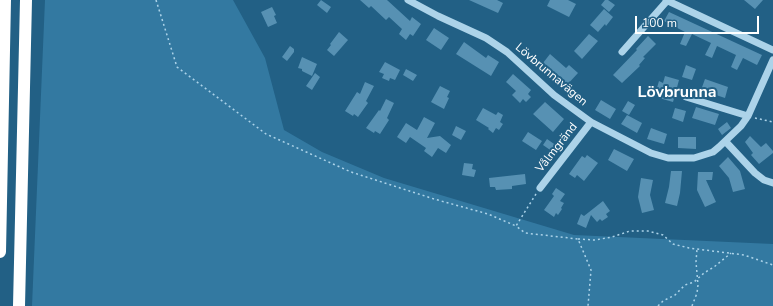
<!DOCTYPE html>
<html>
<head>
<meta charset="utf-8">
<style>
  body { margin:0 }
  #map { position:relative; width:773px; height:306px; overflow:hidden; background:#226085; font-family:"Nunito Sans",sans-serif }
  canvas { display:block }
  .scale { position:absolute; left:635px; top:16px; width:124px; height:18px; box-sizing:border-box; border:2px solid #fff; border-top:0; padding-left:5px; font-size:12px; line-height:14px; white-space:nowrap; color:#fff; -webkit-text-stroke:3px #226085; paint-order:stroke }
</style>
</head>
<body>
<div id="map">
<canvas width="773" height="306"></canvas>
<div class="scale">100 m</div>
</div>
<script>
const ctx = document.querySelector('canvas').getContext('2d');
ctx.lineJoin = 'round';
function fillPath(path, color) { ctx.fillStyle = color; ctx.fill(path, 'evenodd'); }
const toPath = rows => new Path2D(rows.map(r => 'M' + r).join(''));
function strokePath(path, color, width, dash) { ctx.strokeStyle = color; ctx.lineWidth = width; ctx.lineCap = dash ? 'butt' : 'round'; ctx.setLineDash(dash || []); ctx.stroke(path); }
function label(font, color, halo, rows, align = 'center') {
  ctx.font = font + ' "Nunito Sans",sans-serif'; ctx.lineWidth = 4; ctx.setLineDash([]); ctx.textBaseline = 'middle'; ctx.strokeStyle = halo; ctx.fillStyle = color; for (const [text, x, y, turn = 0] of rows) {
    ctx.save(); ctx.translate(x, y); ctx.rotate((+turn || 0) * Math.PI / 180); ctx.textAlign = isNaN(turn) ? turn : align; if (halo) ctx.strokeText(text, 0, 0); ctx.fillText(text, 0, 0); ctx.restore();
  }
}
fillPath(toPath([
  [45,0,233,0,265,58,284,130,322,152,384,178,574,235,773,244,773,306,32,306]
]), '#3379a1');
fillPath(toPath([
  [321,0,331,7,327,13,317,5],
  [360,0,387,0,410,21,412,17,421,24,413,36,410,34,406,40,399,34,402,29,389,17,386,20,371,6,369,8],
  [469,0,497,0,503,3,498,13],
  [550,0,568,0,576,4,569,17,547,6],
  [605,0,608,0,615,5,609,12,601,5],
  [744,0,763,0,755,9],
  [272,7,276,15,274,16,277,23,268,27,261,12],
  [604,9,613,17,606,26,605,24,598,32,590,25],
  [669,12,762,55,757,65,743,58,737,70,731,67,736,55,717,46,712,58,705,55,711,43,692,34,686,46,680,44,685,32,664,21],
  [434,28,449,38,441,50,426,40],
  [339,32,348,40,334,56,327,50,331,45,330,44],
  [589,34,598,41,582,59,574,51],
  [648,36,656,44,643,57,645,58,639,65,640,66,622,83,613,75,637,50,636,49],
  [464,42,486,58,488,55,499,62,491,76,456,54],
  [290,46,294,49,294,52,287,61,282,57],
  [550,54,566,68,569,65,578,73,565,87,557,79,559,76,543,63],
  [302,57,317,64,312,76,302,71,302,69,298,68],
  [385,62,400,70,395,80,390,78,389,81,382,78,384,74,379,72],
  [686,65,696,69,692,80,682,77],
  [406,69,417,75,413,81,403,75],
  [315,73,320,77,312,90,306,86],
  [513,74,531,90,528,94,531,97,526,102,523,99,520,103,512,95,516,91,506,82],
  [665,76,679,80,673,102,659,98,661,92,656,91,659,81,663,83],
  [705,79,728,87,725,98,701,90],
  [365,82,374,86,366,101,368,103,358,117,354,114,353,116,345,111,357,92,360,94],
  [440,86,450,91,447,97,449,98,444,109,431,102],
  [386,99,394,103,387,118,389,120,380,134,375,131,374,133,366,128,379,110,380,111],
  [601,100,616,109,610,119,595,110],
  [628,101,635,105,629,115,622,111],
  [545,102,564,119,553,132,533,114],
  [696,107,719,114,715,125,692,118],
  [483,108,496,115,498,112,503,115,500,122,503,124,499,130,496,128,493,133,488,129,489,128,476,120],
  [675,108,686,111,683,122,672,118],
  [627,115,642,123,637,133,621,124],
  [424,117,435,123,427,138,440,136,451,145,446,153,438,148,432,157,424,151,426,148,410,137,406,143,397,137,406,123,417,130],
  [727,122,731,128,722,135,718,129],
  [456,126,466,131,461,140,452,135],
  [651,128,667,134,664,144,647,139],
  [528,132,542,141,536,150,522,141],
  [750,136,761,147,766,143,773,151,773,153,759,164,751,155,753,153,745,142],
  [678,137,696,137,696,149,678,148],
  [547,139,557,146,553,152,543,145],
  [614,149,634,159,627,171,608,160],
  [587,155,598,163,584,181,577,175,575,178,569,174,582,156,585,158],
  [728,157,740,171,745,189,733,192,729,178,719,166],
  [464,163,473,164,472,169,476,170,474,177,462,175],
  [671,171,682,171,680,193,677,206,665,203,669,187],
  [698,172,713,172,712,180,706,180,716,202,705,207,697,190],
  [525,174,526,184,512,186,512,189,496,190,495,187,490,187,489,178],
  [641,178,653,180,650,195,654,210,642,213,638,197],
  [556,188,565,194,560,201,564,203,561,208,562,209,558,215,556,213,554,217,544,210,554,196,552,194],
  [603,201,610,211,606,214,608,217,602,221,600,219,597,222,591,215,586,228,577,224,581,214,584,216]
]), '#5791b3');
strokePath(toPath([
  [156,0,177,67,266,134,351,172,434,199,488,214,516,226],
  [755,118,773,122],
  [536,194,516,226,525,233,578,239,591,270,588,306],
  [578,239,595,240,612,237,630,231,648,231,663,235,673,244,689,248,744,255,773,265],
  [658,306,663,301,675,295,685,285,694,282,704,273,714,267,731,253],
  [692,306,697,293,698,285,696,262,697,249]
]), '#acd3e9', 1.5, [2, 3]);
strokePath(toPath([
  [408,0,438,16,486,38,507,52,554,95,591,122,651,153,668,158,694,158,713,152,719,147,741,126,748,116,773,60],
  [666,0,773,50],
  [622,52,667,1],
  [686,97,748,116],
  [726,142,755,173,764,180,773,183],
  [540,188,591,122]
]), '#acd3e9', 7);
strokePath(toPath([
  [0,252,5,0],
  [19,306,26,0]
]), '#fff', 12);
label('12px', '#fff', '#226085', [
  ["Lövbrunnavägen",551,75,40],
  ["Vålmgränd",557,148,-52]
]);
label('bold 16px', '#fff', '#226085', [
  ["Lövbrunna",677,93]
]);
</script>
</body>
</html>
